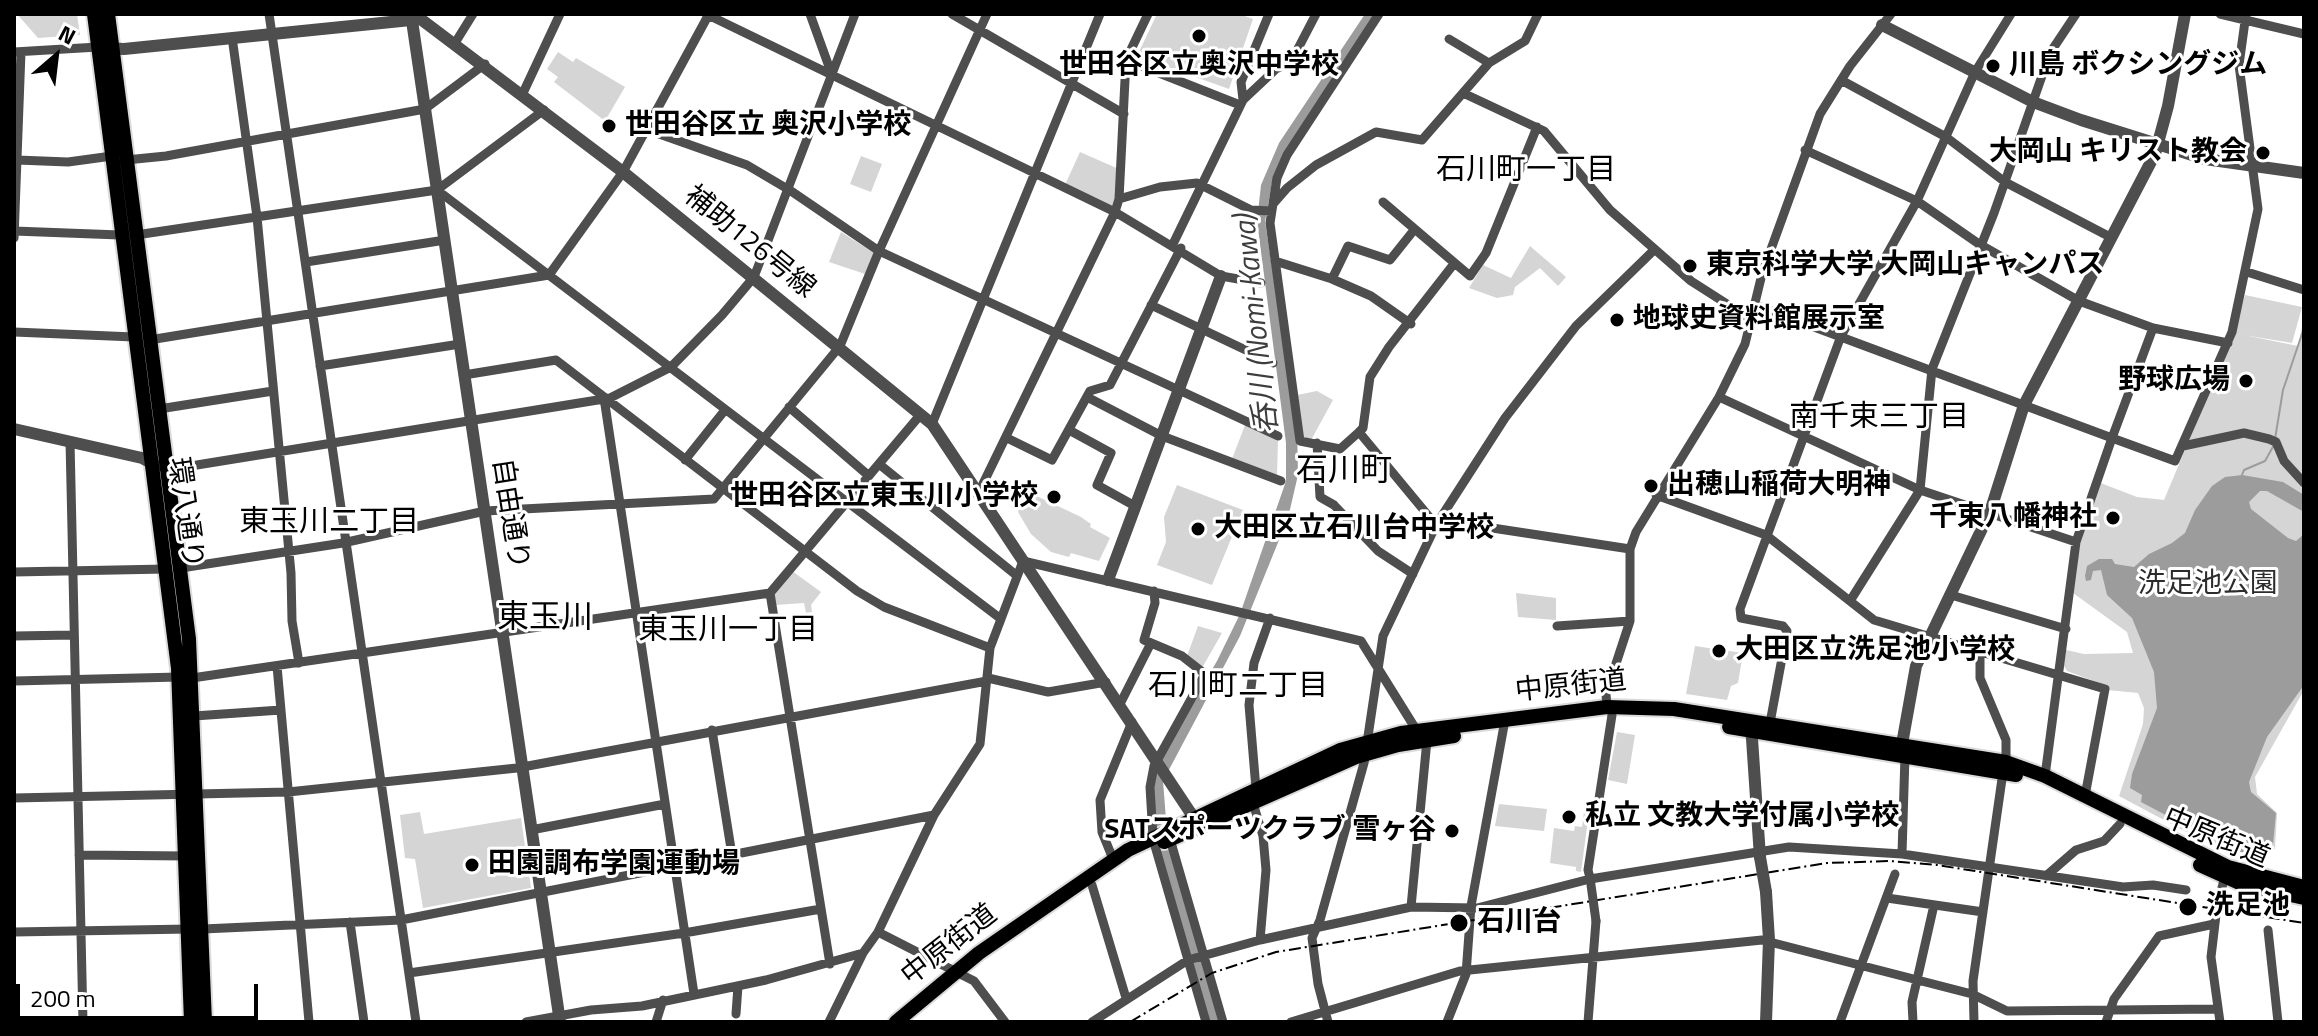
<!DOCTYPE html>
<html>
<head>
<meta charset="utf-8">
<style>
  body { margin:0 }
  #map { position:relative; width:2318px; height:1036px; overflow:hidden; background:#fff; font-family:"Titillium Web",sans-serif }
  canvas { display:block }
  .frame { position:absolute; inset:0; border:16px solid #000; pointer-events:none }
  .north { position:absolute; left:16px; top:16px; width:80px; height:80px; -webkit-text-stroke:6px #fff; paint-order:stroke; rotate:28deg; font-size:22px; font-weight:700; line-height:32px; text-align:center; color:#000 }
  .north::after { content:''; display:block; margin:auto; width:28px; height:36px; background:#000; clip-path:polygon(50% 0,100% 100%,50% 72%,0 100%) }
  .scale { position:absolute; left:16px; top:984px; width:242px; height:36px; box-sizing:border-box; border:4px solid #000; border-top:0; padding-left:10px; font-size:24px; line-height:28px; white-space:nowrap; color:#000; -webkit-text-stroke:6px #fff; paint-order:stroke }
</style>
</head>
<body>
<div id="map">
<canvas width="2318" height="1036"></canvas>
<div class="frame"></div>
<div class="north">N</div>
<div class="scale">200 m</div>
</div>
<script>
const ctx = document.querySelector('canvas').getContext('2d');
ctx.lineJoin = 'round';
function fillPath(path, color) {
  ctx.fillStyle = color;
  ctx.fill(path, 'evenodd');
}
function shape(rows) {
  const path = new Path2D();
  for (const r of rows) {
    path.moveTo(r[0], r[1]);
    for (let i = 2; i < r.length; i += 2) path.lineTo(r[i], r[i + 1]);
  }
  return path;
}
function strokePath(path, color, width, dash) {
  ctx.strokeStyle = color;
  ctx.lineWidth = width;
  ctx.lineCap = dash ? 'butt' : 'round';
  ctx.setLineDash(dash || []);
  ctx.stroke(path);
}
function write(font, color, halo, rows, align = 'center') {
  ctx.font = font + ' "Titillium Web","Noto Sans JP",sans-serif';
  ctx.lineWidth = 6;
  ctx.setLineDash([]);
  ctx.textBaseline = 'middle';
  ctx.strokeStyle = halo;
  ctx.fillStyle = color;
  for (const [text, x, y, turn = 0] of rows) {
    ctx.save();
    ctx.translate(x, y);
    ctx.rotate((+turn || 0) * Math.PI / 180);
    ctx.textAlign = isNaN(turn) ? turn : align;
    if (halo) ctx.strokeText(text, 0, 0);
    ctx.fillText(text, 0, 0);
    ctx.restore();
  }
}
fillPath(shape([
  [17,14,77,14,80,35,38,38],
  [1157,14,1239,14,1253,19,1229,89,1137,56],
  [558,52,573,62,576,58,625,87,605,121,554,82,558,77,547,69],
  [1080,152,1121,170,1113,207,1064,187],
  [861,156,882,164,871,192,850,184],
  [841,232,874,253,865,274,829,262],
  [1530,246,1566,277,1558,286,1540,268,1515,287,1513,295,1497,298,1469,288,1483,265,1511,278],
  [2245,295,2302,307,2292,343,2244,335,2298,346,2304,318,2304,690,2255,777,2257,794,2277,813,2275,849,2239,848,2235,858,2119,796,2143,724,2144,708,2138,693,2108,690,2107,686,2067,671,2064,666,2066,650,2084,654,2133,653,2127,632,2073,593,2080,535,2098,482,2137,497,2164,500,2234,333],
  [1317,391,1333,400,1310,442,1300,440,1297,395],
  [1245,425,1278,440,1277,477,1232,459],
  [1177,485,1243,510,1212,585,1157,565,1166,542,1164,517],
  [1024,490,1081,517,1091,524,1090,527,1110,538,1099,561,1071,553,1069,557,1051,552,1031,534,1018,512],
  [792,571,821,592,811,605,812,612,806,613,804,603,775,605,774,593],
  [1516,593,1556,598,1556,620,1518,617],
  [1198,626,1222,633,1202,668,1187,656],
  [1695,646,1743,653,1738,683,1731,686,1727,700,1686,694],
  [1617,732,1635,735,1627,784,1608,780],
  [1499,804,1547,809,1544,831,1495,826],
  [420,812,424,834,521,818,531,888,423,908,415,859,405,858,400,815],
  [1584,812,1589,812,1581,872,1576,871,1576,867,1550,863,1554,828,1574,831,1575,826,1582,827]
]), '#d5d5d5');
fillPath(shape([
  [1365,14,1377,14,1272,183,1265,222,1297,425,1298,475,1288,518,1240,636,1163,781,1168,845,1219,1022,1209,1022,1161,857,1154,822,1153,784,1162,754,1217,661,1240,614,1286,481,1286,443,1257,221,1261,185,1279,143],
  [2242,475,2283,482,2304,495,2304,512,2267,491,2260,491,2249,502,2251,509,2288,538,2296,541,2304,534,2304,685,2267,737,2249,782,2251,792,2276,813,2273,845,2256,853,2238,852,2223,845,2227,834,2199,819,2192,829,2141,802,2142,795,2130,788,2132,774,2157,708,2154,672,2132,618,2107,595,2101,570,2093,571,2091,580,2086,581,2085,576,2087,566,2099,559,2112,559,2115,564,2134,567,2149,554,2172,543,2185,533,2195,510,2212,486,2225,477]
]), '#9c9c9c');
strokePath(shape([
  [2275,439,2283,390,2304,328],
  [2242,475,2244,470,2265,461,2274,445]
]), '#9c9c9c', 2);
const primary = shape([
  [94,14,178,668,191,1022],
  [108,14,189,639,205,1022],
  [1729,727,2016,775],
  [1164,842,1356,757,1398,745,1454,736],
  [2200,865,2242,884,2304,898],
  [896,1022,979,953,1128,850,1340,750,1401,733,1607,707,1674,709,2006,762,2045,776,2228,867,2304,887]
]);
strokePath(primary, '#dbdbdb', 18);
strokePath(shape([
  [269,14,416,1022],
  [706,14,1115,212,1221,276,1261,283],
  [810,14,832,75],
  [952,14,1124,114],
  [2220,14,2304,34],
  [232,37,257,217,291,573,292,621,299,663],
  [1449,39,1489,63],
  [455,43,473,14],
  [14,52,98,47],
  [1126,60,1240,105],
  [1841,80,1946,137,2005,182,2112,238],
  [523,93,560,14],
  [1463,93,1544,131,1610,210,1691,281,1752,320],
  [1243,100,1241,82,1269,14],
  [645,129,747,165,791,191,879,251,1278,436],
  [1805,150,1917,201,1979,244,2079,301,2153,328,2228,343],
  [17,160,68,162,112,156],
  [126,160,166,156,425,109,485,64],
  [437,190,1001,619],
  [1119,199,1160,187,1197,183,1251,210,1271,211],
  [1383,202,1470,276,1486,253,1537,127],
  [1273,204,1287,188,1316,165,1376,132,1422,140,1489,63,1525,41,1538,14],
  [14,231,120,235],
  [136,235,437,190,544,110],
  [14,238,21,52],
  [1173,244,1243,100,1276,69,1291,62,1316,14],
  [1275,261,1332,279,1371,296,1411,324],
  [306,262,445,240],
  [2247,272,2304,290],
  [1332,279,1348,246,1390,260,1414,230],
  [1151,305,1273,363],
  [1755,305,2112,438,2153,328],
  [14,332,134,337],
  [149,340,549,275,623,172,709,14],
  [320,366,460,344],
  [464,375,556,360,857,591,884,607,990,648],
  [1087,397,1162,436,1281,481],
  [1719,397,1920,490,2076,542],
  [604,398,694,994],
  [789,407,869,476],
  [159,409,273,391],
  [932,424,1100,14],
  [1069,430,1111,453,1097,485,1135,506],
  [1359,432,1340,449,1300,441,1270,223,1277,178,1287,155,1379,14],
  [1007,438,1052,460,1090,391,1110,385,1181,248],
  [70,441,83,1022],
  [1317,443,1320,497,1334,505,1378,551,1413,574],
  [2183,446,2244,433,2269,439,2276,442,2284,461,2304,483],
  [685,460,725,410],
  [879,464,1016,575],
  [166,470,610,398,671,367,722,315,754,277,855,14],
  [979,492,1115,212,1119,199,1126,60,1148,14],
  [1656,495,1766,535,1874,620,2105,689,2085,796],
  [1440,520,1630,549],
  [1436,525,1359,432,1363,428,1370,377,1389,347,1453,265],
  [181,568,343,543,485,511,714,499,840,346,879,251,987,14],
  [14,572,166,569],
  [770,593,830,964],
  [1951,595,2066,629],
  [1850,601,1920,490,1932,369,1994,213,2050,53,2076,14],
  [1557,626,1630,621],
  [14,636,74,635],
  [1980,650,1980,678,2006,740,2006,762],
  [277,666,309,1022],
  [192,678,770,593,921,414],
  [988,678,1048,692,1106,682],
  [14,681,179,677],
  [1120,704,1151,643],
  [1607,707,1606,694,1630,621,1630,549,1636,532,1719,397,1745,344,1762,274,1820,114,1850,66,1891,14],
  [194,716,281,710],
  [1770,723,1787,631,1783,626,1741,618,1740,609,1841,336,1917,201,1975,72,2011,14],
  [712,730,732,855],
  [2045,776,2076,542,2112,438,2175,461,2232,332,2258,209,2239,65,2246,14],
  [1256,789,1249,705,1254,663,1270,618],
  [14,798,288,792,517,768,987,681],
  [1253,803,1263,836,1266,870,1260,940],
  [531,830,665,804],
  [1153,837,1150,787,1154,766,1205,674,1182,656,1144,640,1155,603,1154,591],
  [1170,839,1223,1022],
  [1155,846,1206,1022],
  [1902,854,1905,755],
  [79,855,187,856],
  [1113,859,1102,832,1100,800,1132,722],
  [2046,876,2076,850,2104,841,2120,824],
  [1591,882,1588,870,1612,715],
  [1092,885,1126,998],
  [1887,898,1983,912],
  [1411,907,1427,740],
  [2217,907,2226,872],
  [2216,915,2211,957,2220,1022],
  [350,922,364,1022],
  [203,929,401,920,934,815],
  [2268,930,2278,1022],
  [14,932,189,929],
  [878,932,974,981,1005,1022],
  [409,973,684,933,821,909],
  [736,1014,738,986],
  [526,1022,591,1010,642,1006,766,980,863,953,878,932,934,815,980,744,990,648,1023,561,1361,641,1417,731],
  [656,1022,663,1000],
  [829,1022,863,953],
  [1092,1022,1188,960,1260,940,1411,907,1477,908,1590,879,1789,847,1902,854,2123,887,2153,885,2186,890],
  [1291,1022,1460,971,1762,940,1972,994,2007,1011,2218,1009],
  [1328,1022,1318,984,1312,938,1320,920,1364,763,1383,636,1436,525,1505,418,1576,326,1654,250],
  [1447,1022,1466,974,1471,906,1505,720],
  [1588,1022,1596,921],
  [1840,1022,1895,874],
  [1913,1022,1912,1002,1934,905],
  [1974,1022,1973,981,2003,772],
  [2106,1022,2114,999,2159,936,2214,924]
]), '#4e4e4e', 9);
strokePath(shape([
  [411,14,560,1022],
  [414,14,623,172,932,424,1198,824],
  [1882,25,2033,102,2081,120,2205,159,2304,173],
  [104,48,124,49,411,20],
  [14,429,142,458,157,466],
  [1108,580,1221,276],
  [1751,724,1760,857],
  [1902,744,1916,666,1990,512,2024,405,2155,154,2168,106,2185,14],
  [1766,892,1769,940,1766,1022]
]), '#4e4e4e', 12);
strokePath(primary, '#000', 14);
strokePath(shape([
  [1130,1022,1212,973,1276,952,1827,863,1890,861,1937,865,2304,923]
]), '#000', 2, [12, 4, 2, 4]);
strokePath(shape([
  [1591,885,1596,921]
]), '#4e4e4e', 9);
strokePath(shape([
  [1760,857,1766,892]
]), '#4e4e4e', 12);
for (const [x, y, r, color] of [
  [1199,36,8,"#000"],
  [1993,66,8,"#000"],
  [609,126,8,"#000"],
  [2263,153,8,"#000"],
  [1690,266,8,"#000"],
  [1617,320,8,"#000"],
  [2246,381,8,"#000"],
  [1651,486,8,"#000"],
  [1054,497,8,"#000"],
  [2113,518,8,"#000"],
  [1198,529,8,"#000"],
  [1719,651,8,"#000"],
  [1569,817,8,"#000"],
  [1452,831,8,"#000"],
  [472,865,8,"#000"],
  [2188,907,10,"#000"],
  [1459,923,10,"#000"]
]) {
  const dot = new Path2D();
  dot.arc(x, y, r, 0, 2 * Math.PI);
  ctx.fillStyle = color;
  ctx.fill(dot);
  strokePath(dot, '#fff', 3);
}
write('bold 28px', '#000', '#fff', [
  ["世田谷区立奥沢中学校",1199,66,"center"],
  ["川島 ボクシングジム",2009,66],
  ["世田谷区立 奥沢小学校",625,126],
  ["大岡山 キリスト教会",2247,153,"right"],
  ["東京科学大学 大岡山キャンパス",1706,266],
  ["地球史資料館展示室",1633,320],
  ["野球広場",2230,381,"right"],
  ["出穂山稲荷大明神",1667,486],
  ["世田谷区立東玉川小学校",1038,497,"right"],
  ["千束八幡神社",2097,518,"right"],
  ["大田区立石川台中学校",1214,529],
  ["大田区立洗足池小学校",1735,651],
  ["私立 文教大学付属小学校",1585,817],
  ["SATスポーツクラブ 雪ヶ谷",1436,831,"right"],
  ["田園調布学園運動場",488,865],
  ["洗足池",2206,907],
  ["石川台",1477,923]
], 'left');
write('28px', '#000', '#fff', [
  ["補助126号線",749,243,39],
  ["環八通り",184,513,82],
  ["自由通り",509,514,81],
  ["中原街道",1571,687,-6],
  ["中原街道",2216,839,23],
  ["中原街道",950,946,-38]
]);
write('28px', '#2c2c2c', '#fff', [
  ["洗足池公園",2208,585]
]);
write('30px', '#000', '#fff', [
  ["石川町一丁目",1526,172],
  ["南千束三丁目",1879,419],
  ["東玉川二丁目",329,524],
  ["東玉川一丁目",728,632],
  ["石川町二丁目",1238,688]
]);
write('italic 30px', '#3d3d3d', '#fff', [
  ["呑川 (Nomi-Kawa)",1258,324,-96]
]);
write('32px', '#000', '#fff', [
  ["石川町",1344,472],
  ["東玉川",545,619]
]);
</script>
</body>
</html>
